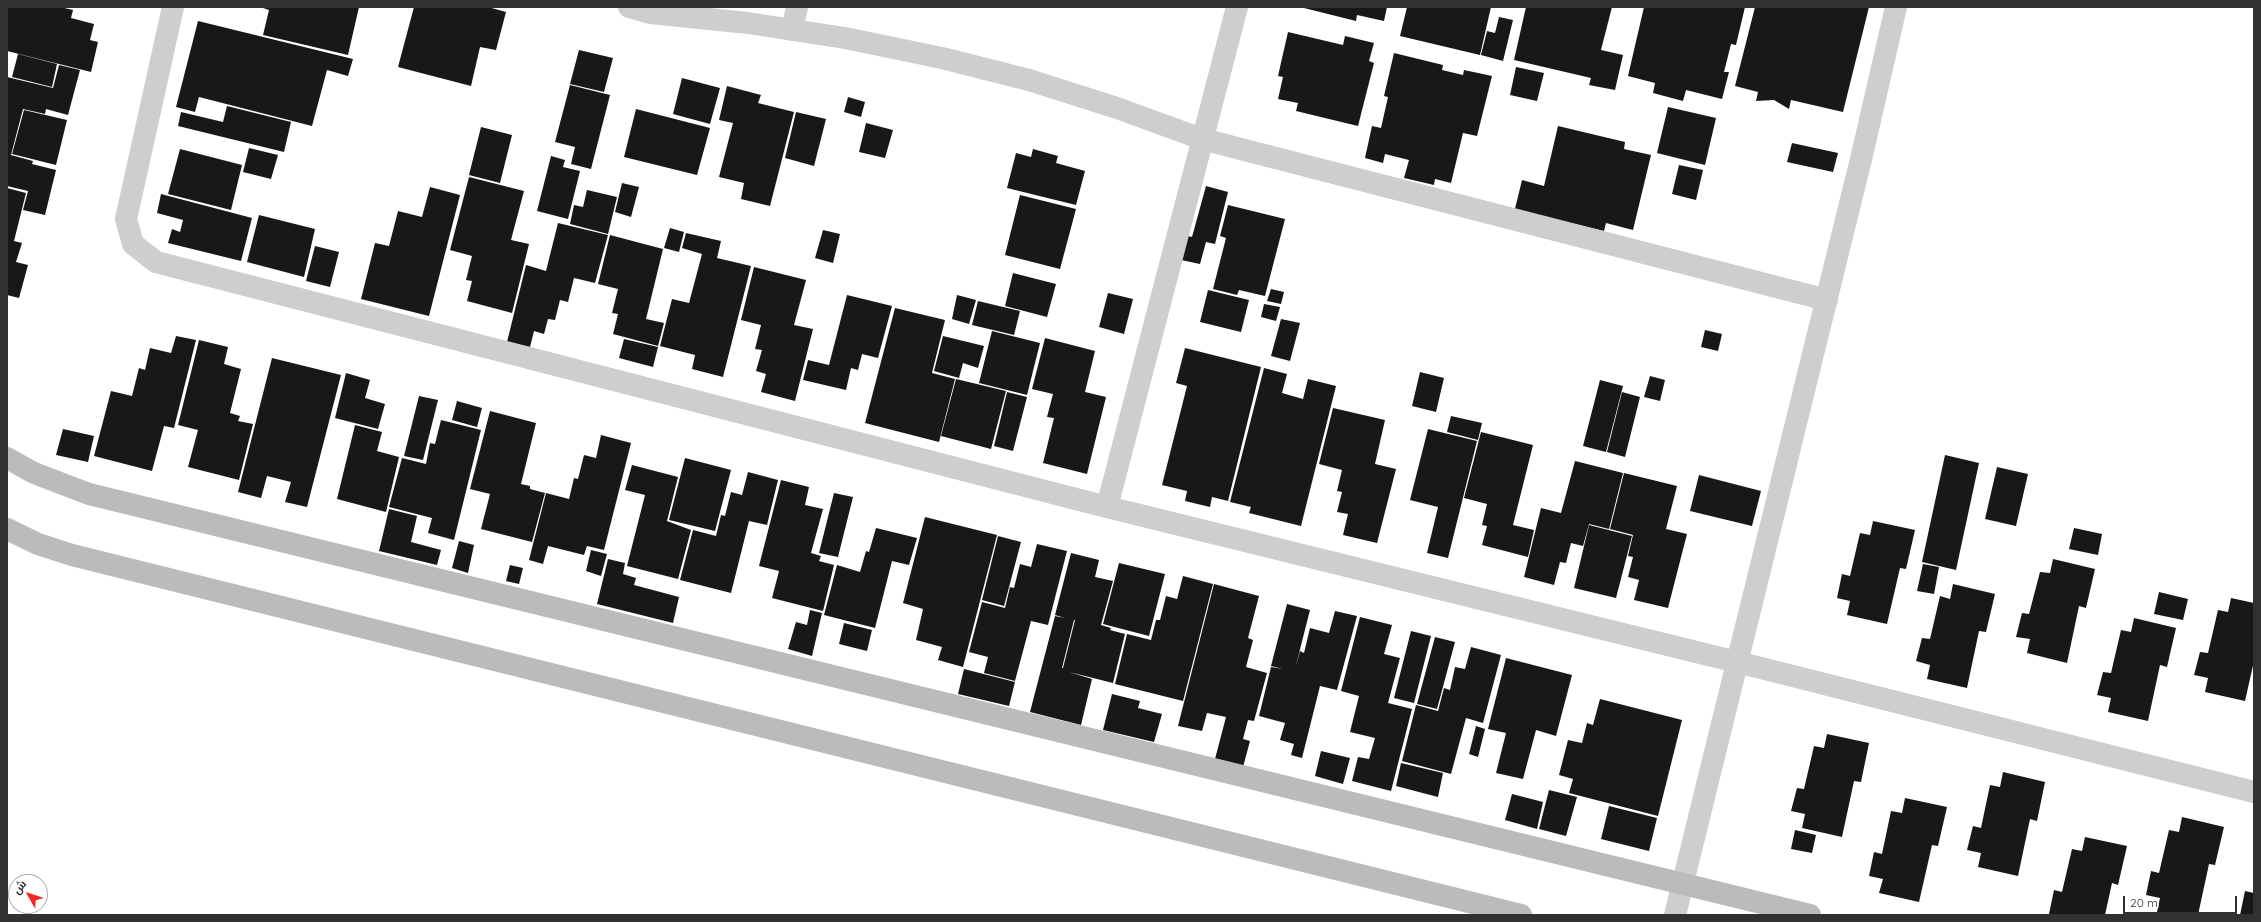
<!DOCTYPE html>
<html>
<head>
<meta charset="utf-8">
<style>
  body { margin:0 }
  #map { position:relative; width:2261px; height:922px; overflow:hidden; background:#fff; font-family:Quicksand,Cairo,sans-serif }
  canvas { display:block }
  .frame { position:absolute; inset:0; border:8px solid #313131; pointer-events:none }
  .north { position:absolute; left:8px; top:874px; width:40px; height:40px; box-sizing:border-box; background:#fff; border:1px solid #adadad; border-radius:50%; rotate:309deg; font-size:11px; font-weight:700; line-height:16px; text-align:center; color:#313131 }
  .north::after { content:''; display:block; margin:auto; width:14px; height:18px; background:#f52726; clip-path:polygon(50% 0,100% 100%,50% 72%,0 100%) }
  .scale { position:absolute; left:2123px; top:896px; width:114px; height:18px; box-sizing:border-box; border:2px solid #313131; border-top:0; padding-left:5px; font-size:12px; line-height:14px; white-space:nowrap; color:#313131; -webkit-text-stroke:3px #fff; paint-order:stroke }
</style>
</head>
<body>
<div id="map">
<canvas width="2261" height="922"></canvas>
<div class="frame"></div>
<div class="north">ش</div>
<div class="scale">20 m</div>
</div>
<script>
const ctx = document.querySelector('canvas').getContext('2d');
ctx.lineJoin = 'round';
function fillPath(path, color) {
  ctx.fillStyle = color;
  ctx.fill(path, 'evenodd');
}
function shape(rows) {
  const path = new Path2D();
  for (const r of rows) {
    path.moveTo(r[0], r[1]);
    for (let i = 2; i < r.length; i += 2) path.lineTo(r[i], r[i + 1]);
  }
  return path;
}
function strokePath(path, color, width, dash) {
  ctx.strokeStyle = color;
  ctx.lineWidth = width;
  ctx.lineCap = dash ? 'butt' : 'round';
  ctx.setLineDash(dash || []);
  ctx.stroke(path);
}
fillPath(shape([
  [7,7,60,7,73,10,71,18,94,24,90,40,98,42,91,72,7,51],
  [260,7,359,7,348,55,263,35,269,10],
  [414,7,488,7,506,12,496,50,480,47,471,86,398,67],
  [1300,7,1387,7,1384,21,1357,15,1356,21],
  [1407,7,1491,7,1480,55,1400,36],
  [1526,7,1612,7,1601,50,1623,55,1615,90,1589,85,1591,78,1514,60],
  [1644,7,1745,7,1736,45,1731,44,1724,72,1729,72,1722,99,1686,90,1683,101,1653,93,1655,83,1628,76],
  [1755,7,1869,7,1843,112,1791,100,1789,109,1774,100,1756,101,1758,92,1735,86],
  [1499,17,1513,20,1503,61,1481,55,1487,31,1495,33],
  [198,21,353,59,348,76,327,70,312,126,199,97,195,112,176,107],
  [1288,32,1343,45,1345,36,1374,43,1369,61,1374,63,1358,126,1296,111,1298,103,1278,99,1283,77,1278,76],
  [579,50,613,58,604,92,570,84],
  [1394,53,1443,65,1442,70,1463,75,1464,70,1492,76,1477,136,1463,133,1451,183,1435,179,1434,185,1404,178,1409,160,1385,154,1383,163,1365,158,1372,126,1381,128,1388,97,1384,96],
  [18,54,57,64,52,87,12,77],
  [59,65,80,70,68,115,46,109,45,114,23,109,11,155,33,161,32,164,56,170,45,215,23,210,28,191,7,186,7,77,53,88],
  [1516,67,1544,73,1537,101,1510,95],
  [682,78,720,88,710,124,673,114],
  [570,85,610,95,591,169,571,164,575,147,555,142],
  [727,86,761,95,758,103,794,112,770,206,741,199,744,183,719,177,733,123,719,120],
  [848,97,865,102,861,117,844,112],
  [227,106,291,122,284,152,178,126,181,112,223,122],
  [1668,107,1716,118,1705,165,1657,153],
  [636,109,710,128,697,175,624,157],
  [24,110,67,120,56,165,12,154],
  [796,112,826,119,814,166,785,158],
  [866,123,893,130,885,158,859,152],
  [1558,126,1625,142,1624,149,1651,155,1633,230,1606,223,1604,231,1537,215,1513,217,1522,180,1544,186],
  [481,127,512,135,500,183,469,175],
  [1792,143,1838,153,1833,172,1787,162],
  [249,148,278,155,271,179,243,172],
  [180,149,242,165,231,210,168,194],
  [1033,149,1058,156,1056,163,1085,171,1076,205,1007,188,1016,153,1031,157],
  [551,156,565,160,563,167,580,171,568,219,537,211],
  [1679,165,1703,170,1696,200,1672,194],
  [469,177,524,191,511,240,529,244,512,313,467,301,472,281,466,280,472,256,450,250],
  [622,183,639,187,631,217,615,212],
  [1206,186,1228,192,1215,244,1206,242,1200,264,1181,260,1188,236,1192,237],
  [430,187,460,195,429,316,361,299,375,243,389,246,398,211,422,217],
  [7,188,26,193,14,241,22,243,16,262,28,265,19,298,7,295],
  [587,190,617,197,608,234,570,224,574,205,583,207],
  [161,194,252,218,241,261,168,243,172,229,180,232,183,220,157,213],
  [1020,195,1076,209,1060,269,1005,255],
  [1228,205,1285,219,1265,296,1239,290,1237,295,1213,289,1226,238,1220,236],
  [259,215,315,229,304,277,247,262],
  [558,223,608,235,595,283,574,278,568,302,560,300,555,320,548,319,544,334,534,331,530,347,507,342,526,265,546,271],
  [670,228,684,232,679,252,664,248],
  [823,230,840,234,833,263,815,258],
  [686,233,721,241,717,258,751,266,723,377,692,369,695,355,660,346,672,299,689,303,702,254,682,248],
  [610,235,663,249,646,319,664,323,658,346,613,334,618,314,612,313,618,289,598,284],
  [315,246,339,252,330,287,306,281],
  [754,267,806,280,794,325,813,329,795,401,761,392,766,374,756,371,762,350,755,349,761,325,741,320],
  [1013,273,1056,284,1047,317,1005,306],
  [1271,289,1284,292,1281,304,1267,301],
  [1208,290,1249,300,1241,332,1200,322],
  [1108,293,1133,299,1124,334,1099,327],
  [847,295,892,306,878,358,862,354,858,370,851,368,846,390,803,380,808,360,829,365],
  [957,295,976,300,969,324,952,319],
  [978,301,1020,311,1014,335,972,325],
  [1264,304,1280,307,1276,321,1261,317],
  [895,308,945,320,932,373,955,379,939,442,865,423],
  [1281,319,1300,323,1290,361,1271,356],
  [1705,330,1722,334,1718,351,1701,347],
  [992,331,1040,343,1027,395,979,383],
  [176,336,196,340,174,428,164,426,152,471,94,456,111,391,132,396,139,368,145,370,150,348,171,353],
  [943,336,984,346,978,368,963,363,959,378,934,371],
  [1045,338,1095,351,1085,392,1106,397,1087,474,1043,463,1054,418,1047,417,1053,394,1032,389],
  [624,339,658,347,653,367,619,358],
  [199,340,228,347,224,364,241,369,230,413,240,416,238,421,253,424,239,480,188,467,198,430,178,425],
  [1185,348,1261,367,1228,501,1212,497,1210,507,1185,501,1187,491,1162,485,1187,386,1176,383],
  [272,358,341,375,307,507,285,502,291,482,267,476,261,498,238,492],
  [1264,368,1287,374,1282,393,1303,399,1308,379,1336,386,1301,526,1249,513,1251,507,1230,502],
  [1420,372,1444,378,1436,412,1412,406],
  [346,373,370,380,365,398,385,404,378,429,335,418],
  [1650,376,1665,380,1660,401,1644,397],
  [956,379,1006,391,991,449,941,436],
  [1600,380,1623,386,1606,452,1583,446],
  [1007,392,1027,397,1013,451,994,446],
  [1622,392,1640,397,1625,457,1607,452],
  [419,396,438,400,423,460,404,456],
  [457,401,482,408,477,427,452,420],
  [1333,408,1385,420,1375,464,1396,469,1377,543,1343,535,1348,514,1337,512,1342,492,1337,491,1342,470,1319,464],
  [490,411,536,423,521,484,530,486,530,489,545,493,532,542,481,529,490,494,470,489],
  [1451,416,1482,423,1478,440,1447,432],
  [441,420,481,430,454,540,428,533,432,518,389,507,402,458,426,464,430,443,435,444],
  [355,425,382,432,377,451,399,457,386,512,337,499],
  [63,429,94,436,88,462,56,455],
  [1428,429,1477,441,1448,558,1427,553,1438,507,1410,500],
  [1481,432,1533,445,1513,525,1534,530,1528,557,1482,545,1487,526,1482,525,1487,504,1464,498],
  [601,435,631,443,604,550,587,546,584,555,548,546,543,564,529,560,546,493,569,499,574,478,578,479,584,455,596,458],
  [1945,455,1979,463,1956,570,1922,562],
  [685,458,731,470,715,531,669,520],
  [1575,461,1623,473,1609,529,1589,524,1583,546,1571,543,1566,563,1560,562,1554,585,1524,577,1541,508,1561,513],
  [632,465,678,477,667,521,691,530,678,579,627,566,645,495,625,490],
  [1997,467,2028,474,2016,526,1985,519],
  [748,472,778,480,767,525,749,521,731,593,680,580,693,530,716,536,721,515,725,516,731,492,742,495],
  [1624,473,1677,486,1666,529,1687,534,1668,608,1634,600,1639,580,1628,577,1633,557,1628,556,1633,535,1610,529],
  [1699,475,1761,491,1752,526,1690,511],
  [781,480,809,487,805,505,823,509,811,553,821,556,819,561,834,565,823,611,772,598,779,571,759,566],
  [834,493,853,497,838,557,819,553],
  [389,509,417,516,411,542,441,550,437,565,379,551],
  [925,517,997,535,963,667,938,660,942,647,916,640,923,609,903,603],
  [1873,521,1915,530,1906,569,1900,568,1887,624,1847,615,1850,601,1837,598,1842,574,1850,576,1860,533,1870,535],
  [1589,525,1632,536,1616,598,1574,588],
  [876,528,917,538,909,565,892,561,875,628,824,615,837,565,860,572,866,551,869,552],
  [2074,528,2102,534,2098,555,2069,549],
  [998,536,1021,542,1004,606,982,600],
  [459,541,474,545,468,573,452,568],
  [1037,544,1067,551,1048,625,1031,621,1015,681,984,673,988,657,969,652,982,602,1005,608,1010,587,1014,588,1020,564,1031,567],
  [591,550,607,554,601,576,586,571],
  [1071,553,1099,560,1095,577,1113,581,1101,625,1111,628,1110,630,1125,634,1113,683,1069,672,1092,679,1081,725,1030,712,1055,616,1065,618,1055,615],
  [1074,620,1075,620,1063,668,1062,668],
  [608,559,625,563,623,574,636,578,634,585,679,597,673,623,597,604],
  [2053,559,2095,569,2086,608,2079,606,2067,663,2027,653,2030,639,2016,637,2022,613,2029,614,2040,572,2050,573],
  [1119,563,1165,574,1149,636,1103,624],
  [1923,564,1939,567,1934,594,1917,591],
  [510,565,523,568,519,584,506,581],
  [1183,576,1213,584,1183,701,1115,684,1127,634,1151,640,1156,620,1160,620,1166,596,1177,599],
  [1214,584,1259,596,1248,638,1253,640,1246,667,1267,673,1254,721,1248,720,1243,739,1250,741,1243,767,1215,759,1226,717,1207,713,1202,731,1178,726],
  [1953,584,1995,594,1986,632,1979,631,1967,688,1927,679,1930,665,1916,661,1922,638,1930,639,1940,596,1950,599],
  [2159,592,2188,599,2183,620,2154,614],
  [2231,598,2254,603,2254,661,2245,701,2205,692,2208,678,2194,675,2200,652,2208,653,2218,610,2228,612],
  [1287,604,1310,610,1295,669,1300,651,1304,653,1310,628,1329,633,1335,611,1357,616,1337,690,1320,686,1302,758,1291,755,1294,744,1280,740,1285,723,1259,716,1271,667,1283,669,1271,666],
  [810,610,822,613,812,656,788,649,796,622,807,625],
  [1360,617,1392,625,1384,654,1400,658,1388,703,1412,709,1391,791,1352,781,1358,757,1369,759,1375,738,1350,732,1359,696,1341,691],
  [2134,618,2176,628,2167,667,2160,665,2148,721,2108,712,2111,698,2097,695,2103,672,2111,673,2121,630,2131,632],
  [844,623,872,630,867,651,839,644],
  [1411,631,1431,636,1414,703,1394,698],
  [1435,637,1455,642,1437,709,1417,704],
  [1471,647,1501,655,1483,723,1466,718,1451,774,1402,761,1416,705,1438,711,1444,688,1450,690,1455,667,1465,669],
  [1506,658,1572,675,1556,736,1536,730,1523,779,1496,773,1506,733,1488,729],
  [964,669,1015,682,1009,706,958,694],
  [1112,694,1140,701,1138,708,1162,714,1154,742,1103,730],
  [1600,699,1682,720,1658,816,1569,793,1573,779,1559,775,1568,740,1582,743,1587,723,1593,725],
  [1476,726,1485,729,1478,757,1469,754],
  [1827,734,1869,743,1861,782,1854,781,1842,837,1802,828,1805,814,1791,811,1797,788,1804,789,1814,746,1824,748],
  [1321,751,1350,758,1343,784,1315,776],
  [1401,763,1443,773,1438,797,1396,786],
  [2003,772,2045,782,2037,821,2030,819,2018,876,1978,867,1981,853,1967,850,1973,826,1981,828,1990,785,2000,787],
  [1549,790,1577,797,1566,836,1539,829],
  [1512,794,1543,802,1537,829,1505,820],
  [1905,798,1947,807,1938,846,1932,845,1919,902,1879,893,1883,879,1869,876,1874,852,1882,854,1891,811,1902,813],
  [1609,806,1657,818,1649,851,1601,839],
  [2182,817,2224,827,2215,865,2209,864,2198,915,2171,915,2157,912,2160,898,2146,895,2151,871,2159,873,2169,830,2179,832],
  [1795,830,1816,835,1812,853,1791,849],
  [2085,837,2127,846,2118,885,2112,883,2105,915,2049,914,2054,890,2062,892,2072,849,2082,851],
  [2245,891,2254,893,2254,915,2240,915]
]), '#181818');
strokePath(shape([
  [173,7,126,219,133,244,156,262,1107,507,1737,662,2254,792],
  [629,7,650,13,748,23,845,38,942,58,1029,80,1117,108,1202,139,1827,300],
  [792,30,797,7],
  [1107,507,1237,7],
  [1675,915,1862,155,1896,7]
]), '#cecece', 22);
strokePath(shape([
  [7,458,34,473,89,494,1810,915],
  [7,529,38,544,72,555,1521,915]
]), '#bbb', 22);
</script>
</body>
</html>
